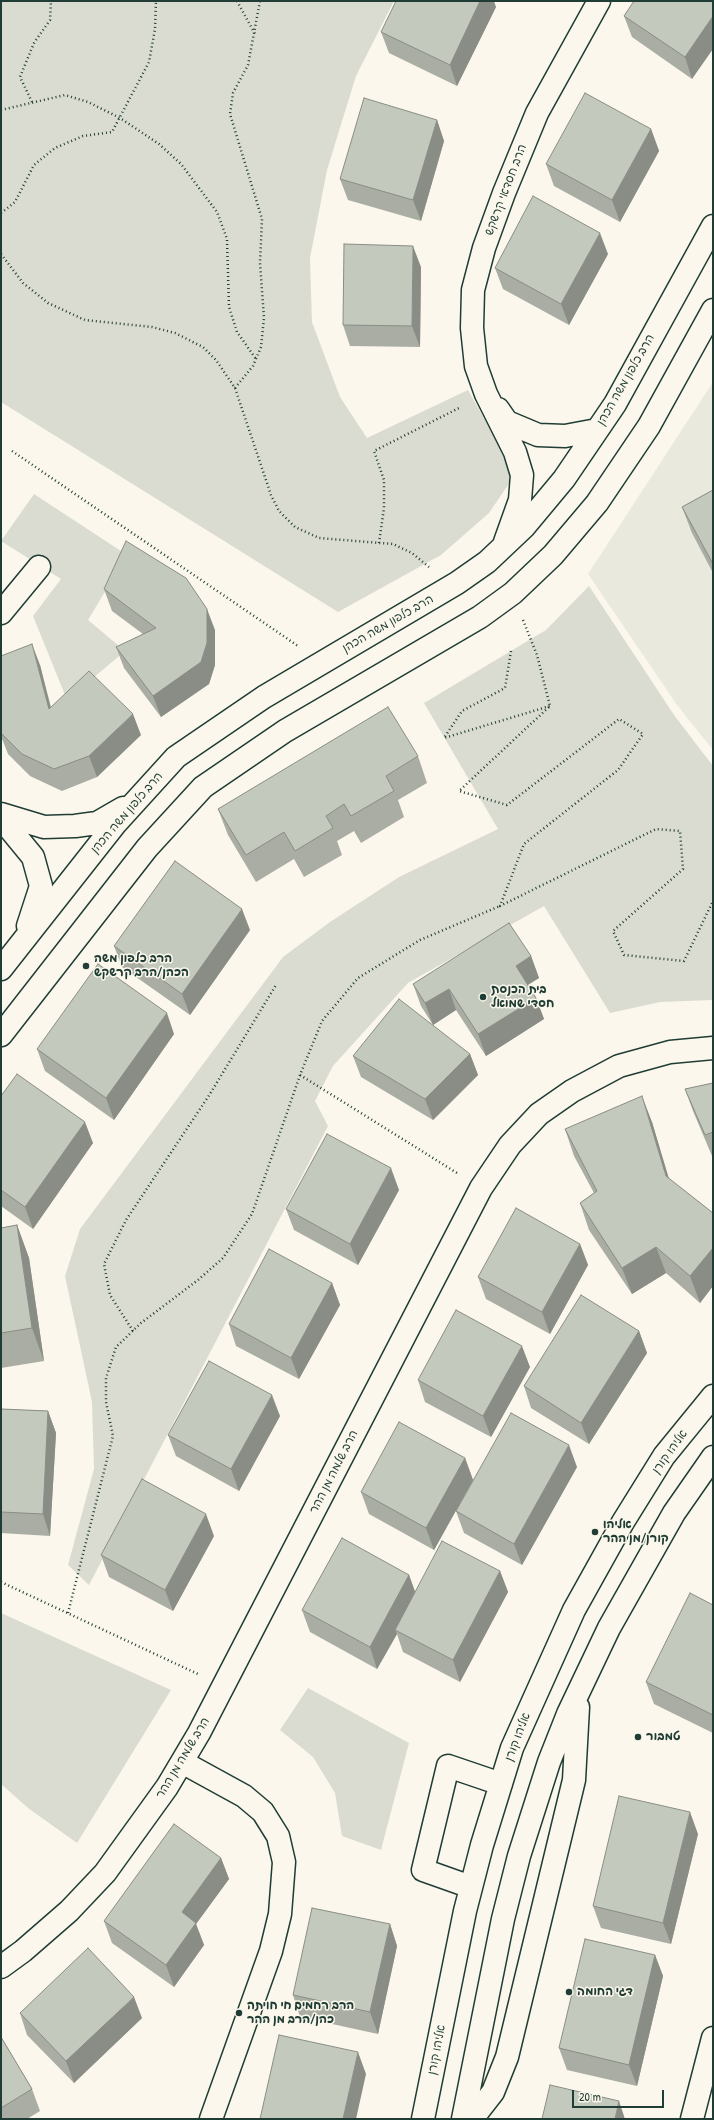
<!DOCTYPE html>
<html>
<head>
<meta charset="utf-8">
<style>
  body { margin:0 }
  #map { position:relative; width:714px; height:2120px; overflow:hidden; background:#fbf7ec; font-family:"Patrick Hand",sans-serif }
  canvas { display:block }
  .frame { position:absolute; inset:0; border:2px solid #1f3d34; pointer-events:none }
  .scale { position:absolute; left:572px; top:2090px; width:92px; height:18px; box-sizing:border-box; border:2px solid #1f3d34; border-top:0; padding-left:5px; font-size:12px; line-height:14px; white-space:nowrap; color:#1f3d34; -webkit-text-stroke:3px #fbf7ec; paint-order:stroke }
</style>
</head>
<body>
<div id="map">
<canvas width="714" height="2120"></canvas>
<div class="frame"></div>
<div class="scale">20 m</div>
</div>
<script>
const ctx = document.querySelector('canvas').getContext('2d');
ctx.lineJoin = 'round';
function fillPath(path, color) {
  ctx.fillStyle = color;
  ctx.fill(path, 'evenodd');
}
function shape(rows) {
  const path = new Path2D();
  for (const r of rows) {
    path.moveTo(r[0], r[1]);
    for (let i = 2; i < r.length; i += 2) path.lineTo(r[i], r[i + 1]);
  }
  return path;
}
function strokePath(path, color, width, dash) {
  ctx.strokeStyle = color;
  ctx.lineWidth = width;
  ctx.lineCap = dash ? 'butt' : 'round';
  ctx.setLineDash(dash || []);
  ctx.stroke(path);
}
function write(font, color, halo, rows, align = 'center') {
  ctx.font = font + ' "Patrick Hand","Playpen Sans Hebrew",sans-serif';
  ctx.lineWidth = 3;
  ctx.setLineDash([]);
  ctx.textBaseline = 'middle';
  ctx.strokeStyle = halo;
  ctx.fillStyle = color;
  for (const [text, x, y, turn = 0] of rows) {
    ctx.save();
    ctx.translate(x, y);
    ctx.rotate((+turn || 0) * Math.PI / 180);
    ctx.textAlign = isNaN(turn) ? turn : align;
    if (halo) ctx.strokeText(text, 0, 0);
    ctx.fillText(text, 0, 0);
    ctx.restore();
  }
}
fillPath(shape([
  [713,382,713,750,677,705,588,574]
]), '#eae9de');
fillPath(shape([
  [1,1,394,1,356,76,327,170,310,258,312,322,340,397,367,438,468,390,511,466,510,482,489,513,441,555,338,612,1,402],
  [34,494,127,555,88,620,125,651,67,700,33,616,61,579,1,541],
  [589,586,674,715,713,766,713,1000,660,1002,610,1013,544,906,408,983,333,1066,315,1101,328,1126,89,1585,68,1565,94,1469,92,1402,65,1276,80,1229,283,957,330,922,399,877,498,829,424,703,546,630],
  [1,1613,171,1690,77,1843,28,1808,1,1784],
  [308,1688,409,1743,381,1850,342,1836,335,1793,313,1757,280,1730]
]), '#dbdcd1');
const minor = shape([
  [498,409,507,422,538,435,565,436,597,430],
  [505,542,520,500,522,475,515,452,486,394,476,366,472,328,473,290,484,248,504,193,537,113,599,1],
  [1,613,39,567],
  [1,814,44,827,75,826,97,823,123,808],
  [1,821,10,829,33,857,41,886,28,926],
  [1,969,116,823,176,757,264,697,457,583,487,562,524,527,564,479,615,404,713,226],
  [1,1035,147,848,203,787,285,731,480,617,513,593,553,555,597,503,649,426,713,310],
  [182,1762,244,1796,263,1812,278,1836,284,1862,280,1914,271,1951,211,2119],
  [471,1887,423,1870,448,1766,501,1784],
  [1,1967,23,1951,69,1911,105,1873,167,1787,199,1733,481,1188,510,1145,539,1114,572,1091,619,1066,670,1052,713,1048],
  [423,2119,465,1911,482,1845,512,1748,574,1610,623,1522,664,1456,713,1396],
  [463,2119,503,1919,519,1856,549,1762,568,1714,609,1628,674,1513,713,1457],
  [472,2119,493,2092,507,2057,574,1780,578,1707],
  [692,2119,713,2038]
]);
strokePath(minor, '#1f3d34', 25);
strokePath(shape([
  [237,1,255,34],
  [32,102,20,77,34,43,50,20,51,1],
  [1,110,65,95,88,102,120,118,159,144,181,164,217,212,227,239,229,307,237,332,256,359],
  [1,213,15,202,34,165,55,148,83,136,112,132,149,62,155,29,156,1],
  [1,254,23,283,48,303,85,320,152,327,175,333,203,347,216,360,235,388,271,495,279,511,295,527,319,538,393,544,412,553,429,567],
  [235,388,253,366,261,347,264,318,260,263,262,219,230,114,233,93,248,65,260,1],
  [12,451,298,646],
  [379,543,384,508,384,480,374,451,461,407],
  [523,620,537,655,550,706,459,791,507,805,619,719,643,734,618,770,524,844,500,906,656,829,680,831,683,869,613,931,624,955,684,961,713,901],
  [511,651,505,688,462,711,444,738,550,706],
  [300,1075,457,1173],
  [133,1331,110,1295,104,1264,126,1220,210,1094,276,985],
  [1,1582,200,1675],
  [68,1613,113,1436,106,1402,106,1378,116,1347,141,1323,198,1280,223,1258,252,1214,300,1075,322,1021,358,978,420,940,500,906]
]), '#1f3d34', 2.5, [1, 3]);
strokePath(minor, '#fbf7ec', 22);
fillPath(shape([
  [713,1,692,79,632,37,624,16],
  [496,7,457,86,389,53,381,32],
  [437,120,444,141,421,221,348,200,340,179],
  [651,129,659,151,620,222,554,186,546,164],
  [608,254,569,325,503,289,495,268],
  [421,267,420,347,350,346,343,325],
  [713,490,713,573,692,533,682,507],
  [104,589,215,630,215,665,209,684,161,717,124,668,116,647,143,634,112,611],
  [1,656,40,665,51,707,141,735,97,777,62,791,30,776,8,754,1,736],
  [418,756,427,783,398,800,404,817,361,843,354,831,337,841,342,855,304,877,294,859,256,882,228,835,218,809],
  [250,930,190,1015,122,967,114,946],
  [531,956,539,978,528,985,536,998,544,1019,486,1056,456,1010,433,1025,421,1006,413,984],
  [174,1034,114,1120,45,1071,37,1049],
  [470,1054,478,1075,433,1120,361,1077,353,1056],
  [713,1083,713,1156,712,1156,693,1111,685,1089],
  [1,1096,93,1143,33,1229,1,1206],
  [652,1122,668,1178,713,1213,713,1286,700,1303,666,1273,632,1294,589,1230,580,1203,594,1193,574,1156,565,1129],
  [399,1190,358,1265,294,1230,286,1209],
  [17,1225,29,1258,44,1361,1,1368,1,1228],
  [580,1244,588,1265,550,1334,486,1299,478,1277],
  [332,1283,340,1305,299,1379,236,1346,229,1324],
  [639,1331,647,1353,589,1444,531,1408,524,1386],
  [530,1367,491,1437,425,1402,418,1380],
  [1,1409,48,1411,56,1433,50,1536,1,1533],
  [280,1416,239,1491,176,1456,168,1435],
  [465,1458,473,1480,434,1550,369,1514,361,1492],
  [577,1467,522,1565,464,1533,456,1511],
  [214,1536,173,1611,109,1577,101,1555],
  [500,1571,508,1592,460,1682,403,1652,397,1634,377,1669,310,1632,302,1610,409,1575,415,1592],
  [713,1605,713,1733,654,1704,646,1682],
  [698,1834,671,1944,601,1928,593,1906],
  [221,1858,229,1879,196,1924,204,1945,174,1987,112,1943,104,1921],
  [390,1924,397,1946,378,2034,300,2017,293,1995],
  [655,1955,663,1976,637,2086,567,2070,559,2048],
  [20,2013,142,2018,74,2083,27,2035],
  [1,2037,32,2089,40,2111,27,2119,1,2119]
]), '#a9ada3');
fillPath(shape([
  [480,1,494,1,496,7,457,86,450,65],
  [713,16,713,49,692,79,685,57],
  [437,120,444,141,421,221,413,200],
  [651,129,659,151,620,222,612,200],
  [600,233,608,254,569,325,561,304],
  [413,246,421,267,420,347,412,326],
  [207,609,215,630,215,665,209,684,161,717,153,696],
  [32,644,40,665,56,730,49,709],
  [133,714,141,735,97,777,89,756],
  [242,909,250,930,190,1015,182,994],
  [531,956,539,978,524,987,516,966],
  [449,989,456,1010,433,1025,425,1003],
  [536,998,544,1019,486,1056,478,1034],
  [167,1013,174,1034,114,1120,106,1098],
  [470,1054,478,1075,433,1120,425,1099],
  [642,1096,652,1122,676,1202,666,1176],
  [85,1122,93,1143,33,1229,25,1207],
  [391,1168,399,1190,358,1265,350,1244],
  [17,1225,29,1258,44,1361,32,1328],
  [580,1244,588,1265,550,1334,542,1312],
  [656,1247,666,1273,632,1294,622,1268],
  [713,1248,713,1286,700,1303,690,1276],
  [332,1283,340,1305,299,1379,291,1358],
  [639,1331,647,1353,589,1444,581,1423],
  [522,1346,530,1367,491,1437,483,1416],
  [272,1395,280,1416,239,1491,231,1469],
  [48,1411,56,1433,50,1536,43,1514],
  [569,1445,577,1467,522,1565,514,1544],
  [465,1458,473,1480,434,1550,426,1528],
  [206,1514,214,1536,173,1611,165,1590],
  [500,1571,508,1592,460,1682,453,1660],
  [409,1575,417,1597,395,1630,397,1634,377,1669,370,1647],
  [690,1812,698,1834,671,1944,663,1923],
  [221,1858,229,1879,196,1924,204,1945,174,1987,166,1965,182,1912],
  [390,1924,397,1946,378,2034,370,2012],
  [655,1955,663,1976,637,2086,629,2065],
  [134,1997,142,2018,74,2083,66,2061],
  [358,2052,366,2074,356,2119,343,2119],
  [619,2101,625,2119,615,2119]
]), '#898d85');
const building = shape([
  [396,1,480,1,450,65,381,32,396,1],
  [634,1,713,1,713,16,685,57,624,16,634,1],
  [585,93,651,129,612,200,546,164,585,93],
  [364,98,437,120,413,200,340,179,364,98],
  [533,196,600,233,561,304,495,268,533,196],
  [344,244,413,246,412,326,343,325,344,244],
  [713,490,713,564,682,507,713,490],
  [126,541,186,578,207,609,207,643,201,662,153,696,116,647,156,628,104,589,126,541],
  [32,644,49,709,89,671,133,714,89,756,54,769,22,754,1,733,1,656,32,644],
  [388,707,418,756,386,776,394,791,351,816,344,804,326,816,333,828,295,851,284,832,246,855,218,809,388,707],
  [175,861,242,909,182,994,114,946,175,861],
  [509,923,531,956,516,966,536,998,478,1034,449,989,425,1003,413,984,509,923],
  [98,964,167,1013,106,1098,37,1049,98,964],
  [399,999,470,1054,425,1099,353,1056,399,999],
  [17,1074,85,1122,25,1207,1,1190,1,1096,17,1074],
  [713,1083,713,1132,705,1135,685,1089,713,1083],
  [642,1096,666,1176,713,1213,713,1248,690,1276,656,1247,622,1268,580,1203,597,1191,565,1129,642,1096],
  [327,1134,391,1168,350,1244,286,1209,327,1134],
  [516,1208,580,1244,542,1312,478,1277,516,1208],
  [17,1225,32,1328,1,1333,1,1228,17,1225],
  [269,1249,332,1283,291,1358,229,1324,269,1249],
  [581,1295,639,1331,581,1423,524,1386,581,1295],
  [456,1310,522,1346,483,1416,418,1380,456,1310],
  [209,1361,272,1395,231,1469,168,1435,209,1361],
  [1,1409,48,1411,43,1514,1,1512,1,1409],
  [511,1413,569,1445,514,1544,456,1511,511,1413],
  [399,1422,465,1458,426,1528,361,1492,399,1422],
  [142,1479,206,1514,165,1590,101,1555,142,1479],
  [342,1538,409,1575,370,1647,302,1610,342,1538],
  [442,1541,500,1571,453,1660,395,1630,442,1541],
  [690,1593,713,1605,713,1715,646,1682,690,1593],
  [619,1796,690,1812,663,1923,593,1906,619,1796],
  [174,1824,221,1858,182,1912,196,1923,166,1965,104,1921,174,1824],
  [312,1908,390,1924,370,2012,293,1995,312,1908],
  [585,1939,655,1955,629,2065,559,2048,585,1939],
  [88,1948,134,1997,66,2061,20,2013,88,1948],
  [279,2035,358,2052,343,2119,260,2119,279,2035],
  [1,2037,32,2089,1,2108,1,2037],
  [550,2085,619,2101,615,2119,542,2119,550,2085]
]);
fillPath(building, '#c4c9be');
strokePath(building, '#898d85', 1);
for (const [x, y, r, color] of [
  [86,966,4,"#1f3d34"],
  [483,997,4,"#1f3d34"],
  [595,1532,4,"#1f3d34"],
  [638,1737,4,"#1f3d34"],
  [569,1992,4,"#1f3d34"],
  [239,2013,4,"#1f3d34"]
]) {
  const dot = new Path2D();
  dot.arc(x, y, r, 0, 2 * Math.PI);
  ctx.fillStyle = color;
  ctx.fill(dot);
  strokePath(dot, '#fbf7ec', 1.5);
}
write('12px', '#1f3d34', '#fbf7ec', [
  ["הרב חסדאי קרשקש",506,190,-69],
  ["הרב כלפון משה הכהן",626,380,-60],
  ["הרב כלפון משה הכהן",388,624,-30],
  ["הרב כלפון משה הכהן",127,813,-49],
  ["אליהו קורן",670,1452,-54],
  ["הרב שלמה מן ההר",334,1472,-63],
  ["אליהו קורן",518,1737,-69],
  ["הרב שלמה מן ההר",183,1758,-59],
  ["אליהו קורן",437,2050,-79]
]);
write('bold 12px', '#1f3d34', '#fbf7ec', [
  ["הרב כלפון משה",94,959],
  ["הכהן/הרב קרשקש",94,973],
  ["בית הכנסת",491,990],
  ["חסדי שמואל",491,1004],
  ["אליהו",603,1525],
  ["קורן/מן ההר",603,1539],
  ["טמבור",646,1737],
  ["דגי החומה",577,1992],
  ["הרב רחמים חי חויתה",247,2006],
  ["כהן/הרב מן ההר",247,2020]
], 'left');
</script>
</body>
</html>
